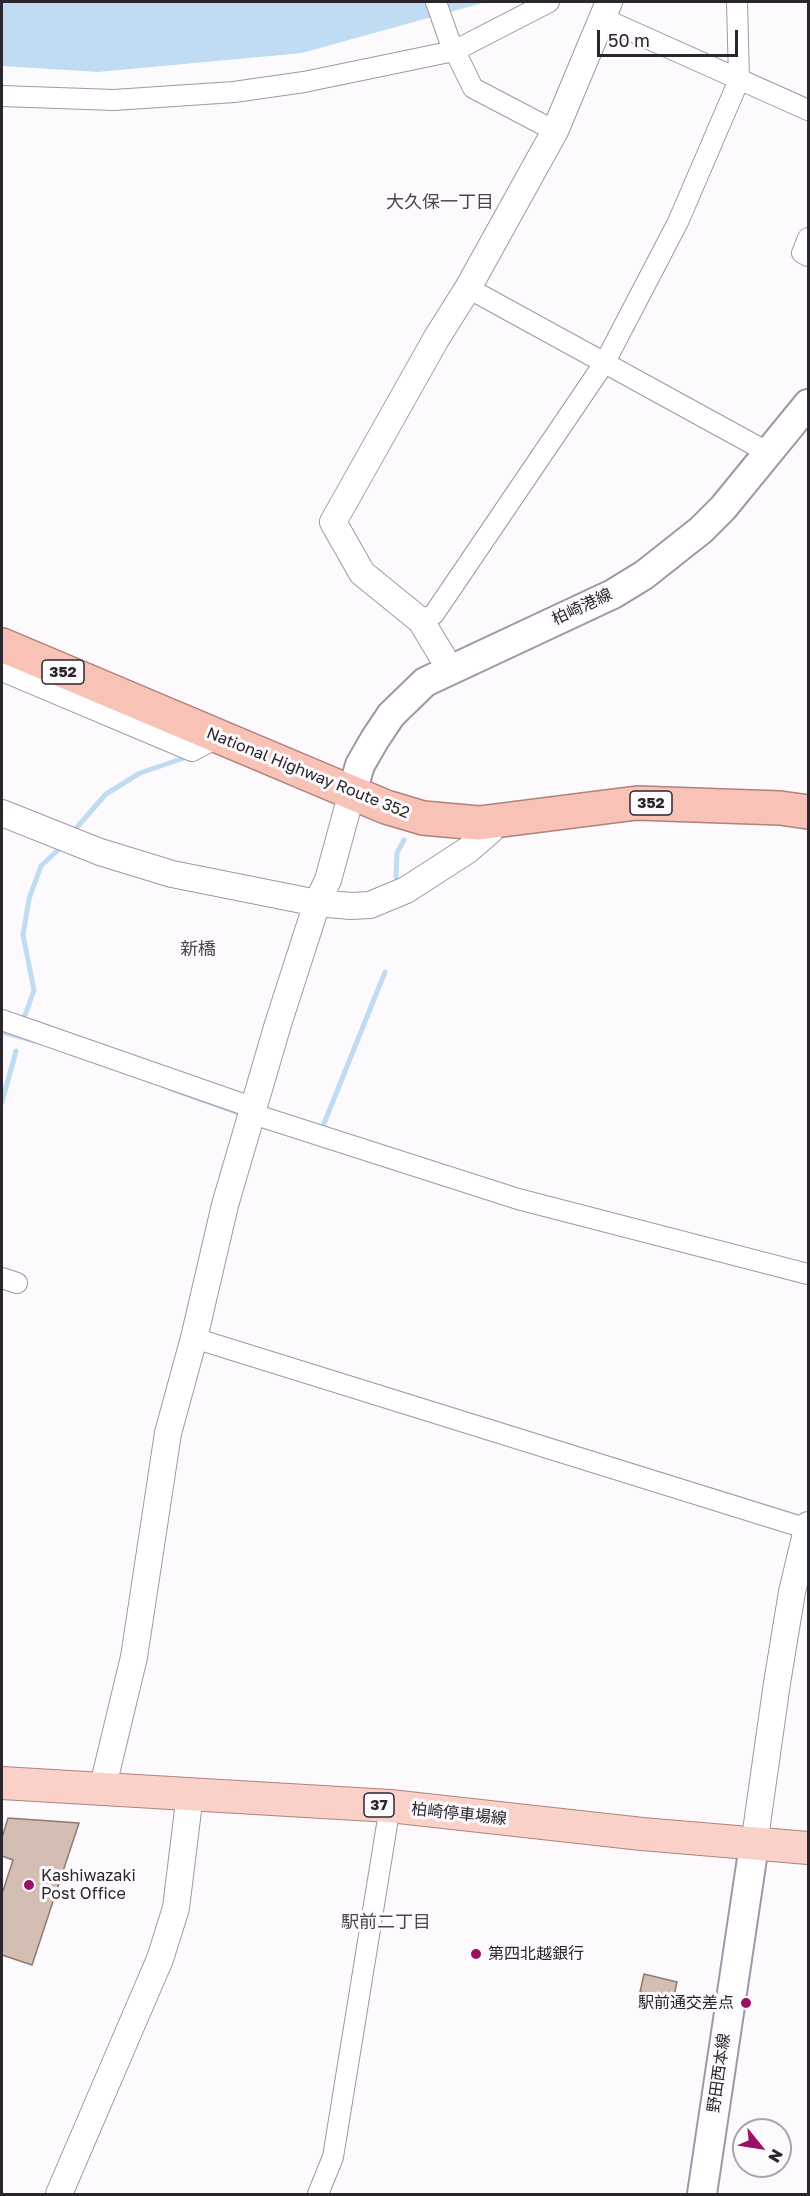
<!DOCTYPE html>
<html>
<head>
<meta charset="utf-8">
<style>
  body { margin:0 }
  #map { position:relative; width:810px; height:2196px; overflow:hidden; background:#fdfafe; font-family:"Golos Text",sans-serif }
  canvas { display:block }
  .frame { position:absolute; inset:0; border:3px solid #2b262d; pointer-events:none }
  .north { position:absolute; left:732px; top:2118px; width:60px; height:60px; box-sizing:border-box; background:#fdfafe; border:2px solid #a9a5aa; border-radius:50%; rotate:120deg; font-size:16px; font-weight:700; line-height:24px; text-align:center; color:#2b262d }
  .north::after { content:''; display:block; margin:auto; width:21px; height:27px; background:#9a1163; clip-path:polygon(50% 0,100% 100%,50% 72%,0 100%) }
  .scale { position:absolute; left:597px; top:30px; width:141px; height:27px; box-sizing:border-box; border:3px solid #2b262d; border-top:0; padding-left:8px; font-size:18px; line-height:21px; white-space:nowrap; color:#2b262d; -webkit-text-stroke:4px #fdfafe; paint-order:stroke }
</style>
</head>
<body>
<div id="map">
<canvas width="810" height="2196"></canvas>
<div class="frame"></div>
<div class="north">N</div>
<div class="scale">50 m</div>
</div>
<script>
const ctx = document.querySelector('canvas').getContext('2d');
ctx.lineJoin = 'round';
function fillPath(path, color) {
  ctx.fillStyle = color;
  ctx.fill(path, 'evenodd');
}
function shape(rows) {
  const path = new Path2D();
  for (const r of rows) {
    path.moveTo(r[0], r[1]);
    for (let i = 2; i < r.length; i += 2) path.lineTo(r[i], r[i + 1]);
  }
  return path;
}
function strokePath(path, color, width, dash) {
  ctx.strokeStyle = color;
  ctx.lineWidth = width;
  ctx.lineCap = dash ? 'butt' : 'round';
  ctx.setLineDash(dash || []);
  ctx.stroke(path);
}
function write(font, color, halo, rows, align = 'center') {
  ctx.font = font + ' "Golos Text","Noto Sans JP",sans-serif';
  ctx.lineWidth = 6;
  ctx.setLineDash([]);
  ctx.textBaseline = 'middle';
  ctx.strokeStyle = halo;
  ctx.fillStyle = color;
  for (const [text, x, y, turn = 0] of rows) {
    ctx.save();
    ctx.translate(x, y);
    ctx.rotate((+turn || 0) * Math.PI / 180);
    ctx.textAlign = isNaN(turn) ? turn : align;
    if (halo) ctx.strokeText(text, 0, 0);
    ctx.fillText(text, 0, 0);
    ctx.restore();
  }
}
fillPath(shape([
  [2,2,486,2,302,53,98,72,2,66]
]), '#bfdcf2');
strokePath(shape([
  [72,833,106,794,140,773,184,758],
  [396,877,397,853,404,840],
  [24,1018,34,990,23,935,29,899,41,866,62,846],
  [2,1032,35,1041],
  [171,1089,244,1115],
  [2,1102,16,1051],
  [321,1131,385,972]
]), '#bfdcf2', 5);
const building = shape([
  [8,1818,79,1823,32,1965,2,1955,2,1894,13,1860,2,1856,2,1838,8,1818],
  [644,1974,677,1982,673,2000,640,1992,644,1974]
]);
fillPath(building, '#d4bdb3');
strokePath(building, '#8f7970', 1.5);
const minor = shape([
  [436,2,449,39,473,88,555,131],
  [602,18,808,110],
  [2,96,114,100,234,92,304,82,454,51,549,2],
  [808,238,802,253,808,256],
  [468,288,769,453],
  [421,621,434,614,605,362,678,222,739,80,737,2],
  [2,671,192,751,219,737],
  [2,1020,254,1108],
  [253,1114,518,1199,808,1274],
  [2,1278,17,1283],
  [194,1338,808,1529],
  [318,2194,333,2157,390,1806]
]);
const tertiary = shape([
  [450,669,421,621,362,573,333,522,436,339,468,288,555,131,609,2],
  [2,813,100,852,172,874,317,903,351,906,370,905,406,890,468,850,490,831,494,822],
  [102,1790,134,1657,168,1433,194,1338,225,1205,278,1024,317,903,328,880,352,792],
  [754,1845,777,1683,792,1592,808,1525],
  [59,2194,160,1959,176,1908,190,1794]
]);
const secondary = shape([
  [352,792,360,765,375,739,391,715,425,682,613,594,644,575,701,530,723,508,808,404],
  [702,2194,754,1845]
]);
const primary = shape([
  [2,1783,390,1806,642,1834,808,1848]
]);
const trunk = shape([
  [2,645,386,807,423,818,479,823,637,803,780,808,808,812]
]);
strokePath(minor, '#a395a7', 22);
strokePath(tertiary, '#a395a7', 28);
strokePath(secondary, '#a395a7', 32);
strokePath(primary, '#af827a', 34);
strokePath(trunk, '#af827a', 36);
strokePath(minor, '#fff', 20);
strokePath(tertiary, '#fff', 26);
strokePath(secondary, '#fff', 28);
strokePath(primary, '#fad1c8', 32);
strokePath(trunk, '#f8c2b6', 33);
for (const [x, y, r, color] of [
  [29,1885,6,"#9a1163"],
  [476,1954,6,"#9a1163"],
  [746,2003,6,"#9a1163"]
]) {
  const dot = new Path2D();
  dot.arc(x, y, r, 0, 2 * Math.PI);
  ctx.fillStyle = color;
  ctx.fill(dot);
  strokePath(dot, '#fdfafe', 2);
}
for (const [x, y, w] of [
  [63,672,42],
  [651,803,42],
  [379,1805,30]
]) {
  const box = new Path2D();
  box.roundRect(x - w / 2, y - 12, w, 24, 4.5);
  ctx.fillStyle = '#fdfafe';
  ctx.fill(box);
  strokePath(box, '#2b262d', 1.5);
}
write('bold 15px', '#2b262d', null, [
  ["352",63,672],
  ["352",651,803],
  ["37",379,1805]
]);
write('16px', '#2b262d', '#fdfafe', [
  ["柏崎港線",582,607,-25],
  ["National Highway Route 352",308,773,22],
  ["柏崎停車場線",459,1814,6],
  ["野田西本線",719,2073,-82]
]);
write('16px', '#2b262d', '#fdfafe', [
  ["Kashiwazaki",41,1876],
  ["Post Office",41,1894],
  ["第四北越銀行",488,1954],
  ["駅前通交差点",734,2003,"right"]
], 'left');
write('18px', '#504453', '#fdfafe', [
  ["大久保一丁目",440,202],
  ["新橋",198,949],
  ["駅前二丁目",386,1922]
]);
</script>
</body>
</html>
